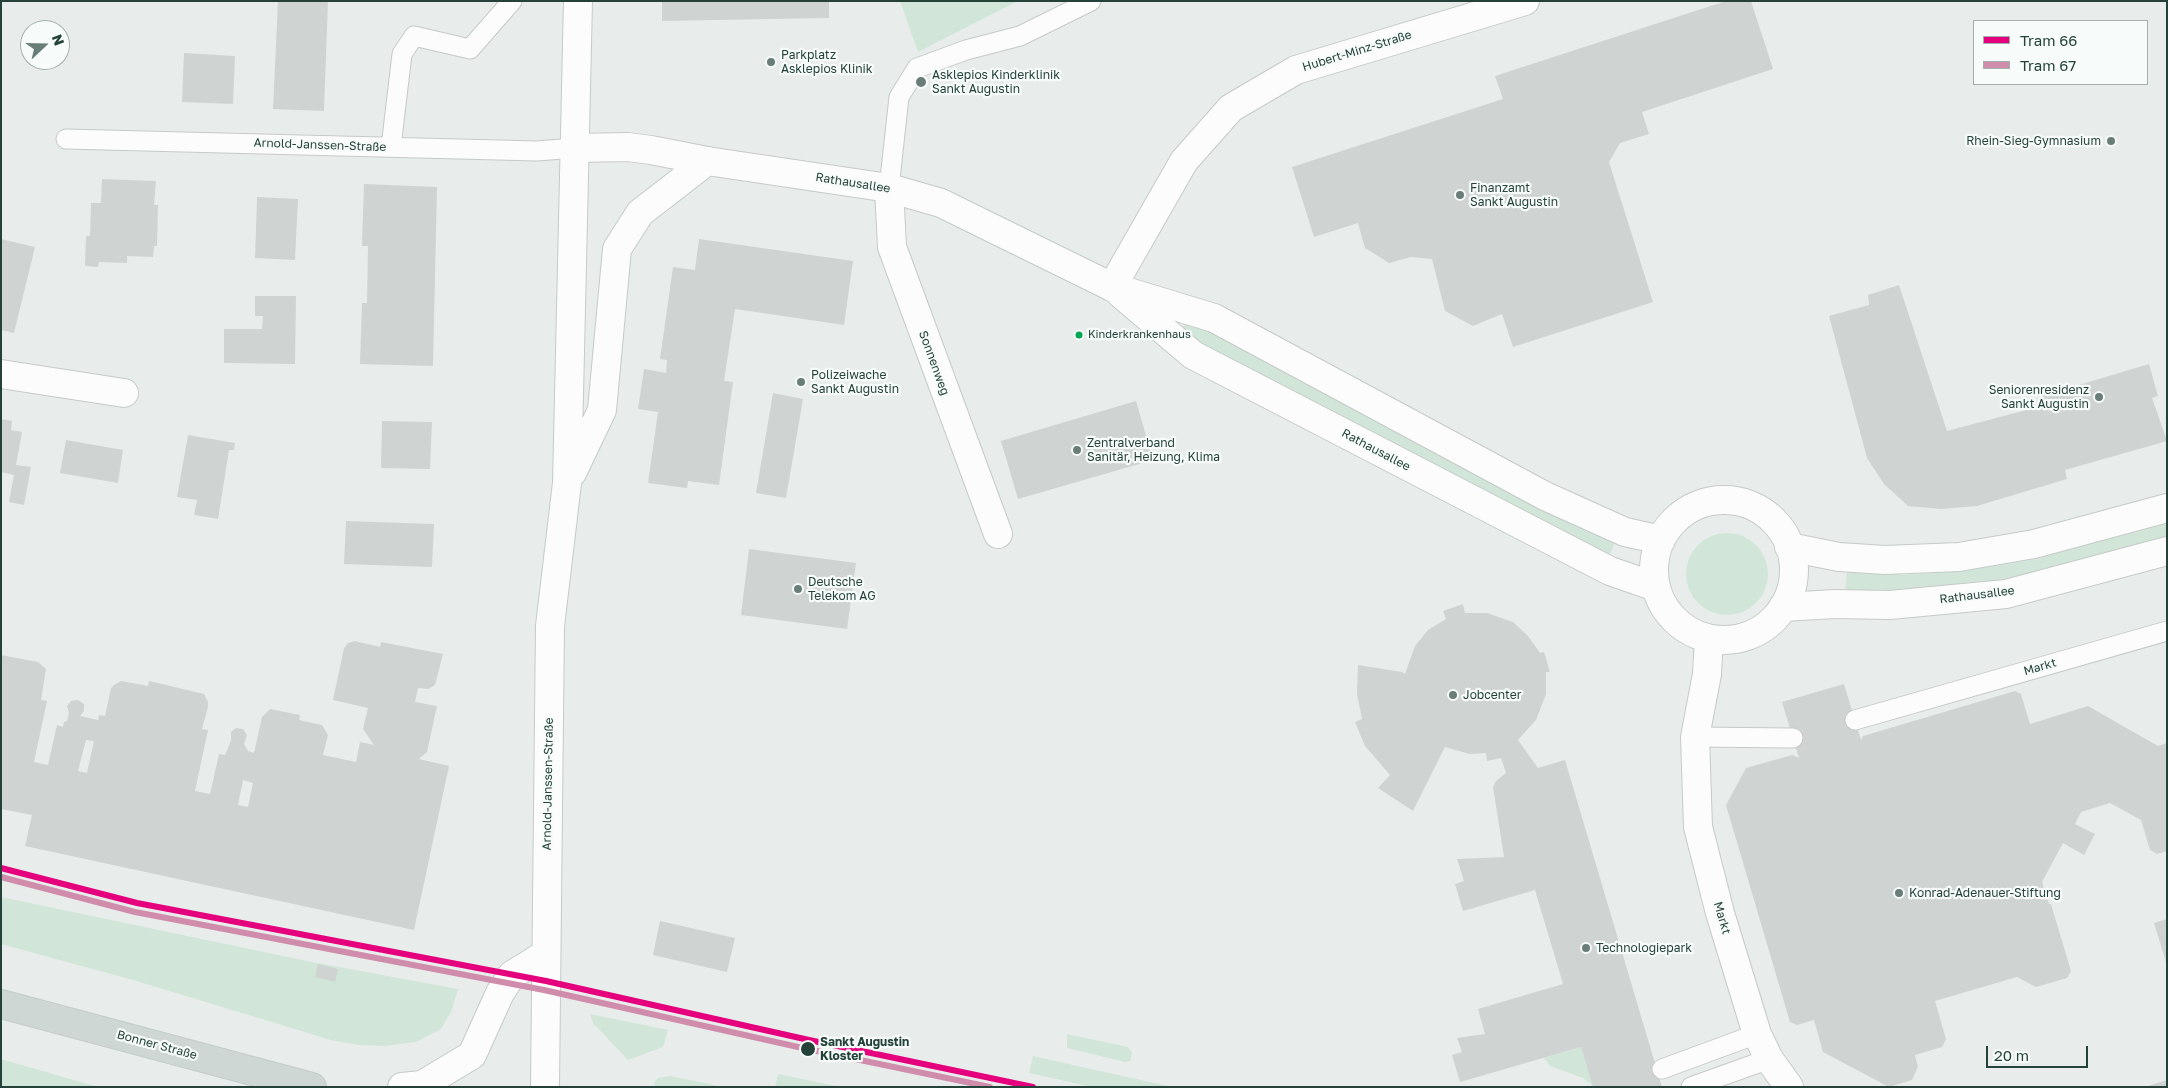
<!DOCTYPE html>
<html>
<head>
<meta charset="utf-8">
<style>
  body { margin:0 }
  #map { position:relative; width:2168px; height:1088px; overflow:hidden; background:#e8edeb; font-family:"Golos Text",sans-serif }
  canvas { display:block }
  .frame { position:absolute; inset:0; border:2px solid #24423a; pointer-events:none }
  .legend { position:absolute; left:1973px; top:20px; width:175px; height:65px; box-sizing:border-box; background:#f7fbf9; border:1px solid #a3b1ad; margin:0; padding:6px 9px; list-style:none; font-size:15px; color:#24423a }
  .legend li { display:flex; align-items:center; gap:10px; height:25px }
  .legend b { width:25px; border:1px solid #a3b1ad }
  .north { position:absolute; left:20px; top:20px; width:50px; height:50px; box-sizing:border-box; background:#f7fbf9; border:1px solid #a3b1ad; border-radius:50%; rotate:69deg; font-size:14px; font-weight:700; line-height:20px; text-align:center; color:#24423a }
  .north::after { content:''; display:block; margin:auto; width:18px; height:22px; background:#697e78; clip-path:polygon(50% 0,100% 100%,50% 72%,0 100%) }
  .scale { position:absolute; left:1986px; top:1046px; width:102px; height:22px; box-sizing:border-box; border:2px solid #24423a; border-top:0; padding-left:6px; font-size:15px; line-height:18px; white-space:nowrap; color:#24423a; -webkit-text-stroke:4px #f7fbf9; paint-order:stroke }
</style>
</head>
<body>
<div id="map">
<canvas width="2168" height="1088"></canvas>
<div class="frame"></div>
<ul class="legend">
<li><b style="height:6px;background:#e5007d"></b>Tram 66</li>
<li><b style="height:6px;background:#d08cab"></b>Tram 67</li>
</ul>
<div class="north">N</div>
<div class="scale">20 m</div>
</div>
<script>
const ctx = document.querySelector('canvas').getContext('2d');
ctx.lineJoin = 'round';
function fillPath(path, color) {
  ctx.fillStyle = color;
  ctx.fill(path, 'evenodd');
}
function shape(rows) {
  const path = new Path2D();
  for (const r of rows) {
    if (r.length === 3) {
      path.moveTo(r[0] + r[2], r[1]);
      path.arc(r[0], r[1], r[2], 0, 2 * Math.PI);
      continue;
    }
    path.moveTo(r[0], r[1]);
    for (let i = 2; i < r.length; i += 2) path.lineTo(r[i], r[i + 1]);
  }
  return path;
}
function strokePath(path, color, width, dash) {
  ctx.strokeStyle = color;
  ctx.lineWidth = width;
  ctx.lineCap = dash ? 'butt' : 'round';
  ctx.setLineDash(dash || []);
  ctx.stroke(path);
}
function write(font, color, halo, rows, align = 'center') {
  ctx.font = font + ' "Golos Text",sans-serif';
  ctx.lineWidth = 4.5;
  ctx.setLineDash([]);
  ctx.textBaseline = 'middle';
  ctx.strokeStyle = halo;
  ctx.fillStyle = color;
  for (const [text, x, y, turn = 0] of rows) {
    ctx.save();
    ctx.translate(x, y);
    ctx.rotate((+turn || 0) * Math.PI / 180);
    ctx.textAlign = isNaN(turn) ? turn : align;
    if (halo) ctx.strokeText(text, 0, 0);
    ctx.fillText(text, 0, 0);
    ctx.restore();
  }
}
fillPath(shape([
  [900,1,1018,1,918,52],
  [1187,320,1502,487,1616,539,1608,560,1180,332],
  [2167,520,2167,545,2035,582,1845,599,1847,569,1877,570,1901,575,1963,571,2037,559],
  [1727,574,41],
  [1,897,307,961,458,989,451,1012,441,1029,416,1042,385,1046,359,1045,331,1040,133,980,1,944],
  [590,1014,668,1030,663,1047,628,1060,593,1023],
  [1067,1034,1128,1047,1132,1053,1130,1061,1125,1062,1067,1048],
  [1581,1047,1593,1086,1583,1078,1550,1066,1544,1058],
  [1033,1056,1172,1087,1092,1087,1029,1073],
  [1,1059,98,1087,1,1087],
  [778,1074,841,1087,775,1087],
  [670,1076,705,1083,721,1087,655,1087,654,1083,658,1078]
]), '#d1e6d8');
fillPath(shape([
  [278,1,328,1,324,111,273,109],
  [662,1,829,1,829,18,662,21],
  [1726,1,1751,1,1773,69,1642,112,1649,134,1620,143,1609,162,1653,302,1513,347,1502,314,1473,326,1445,311,1432,259,1411,257,1389,263,1365,248,1358,223,1314,237,1292,167,1503,99,1495,76],
  [184,53,235,56,233,104,182,102],
  [102,179,156,181,154,205,158,205,157,246,154,246,153,257,127,256,127,263,99,262,98,267,85,266,86,236,90,236,91,203,101,203],
  [364,184,437,187,433,366,360,364,362,303,367,303,368,246,362,246],
  [257,197,298,199,295,260,255,258],
  [1,239,35,247,14,333,1,330],
  [699,239,853,261,844,325,735,309,724,381,733,382,719,485,688,481,687,488,648,483,658,412,638,409,644,369,666,373,667,360,660,359,673,267,695,270],
  [1899,285,1947,431,2045,405,2042,396,2149,364,2158,396,2152,398,2167,441,2065,470,2067,479,1977,506,1941,509,1908,506,1884,484,1867,458,1829,316,1869,305,1868,295],
  [255,296,296,296,295,364,224,363,224,329,262,329,263,316,255,316],
  [773,393,803,399,786,498,756,493],
  [1136,401,1153,460,1018,499,1001,441],
  [1,419,12,421,11,430,22,432,16,465,31,467,24,505,9,502,14,475,1,472],
  [382,421,432,422,430,469,381,468],
  [188,435,235,443,234,450,229,450,218,519,194,515,197,500,177,497],
  [66,440,123,450,118,483,60,473],
  [346,521,434,524,432,567,344,564],
  [749,549,856,563,847,629,741,615],
  [1463,604,1465,613,1487,613,1513,622,1528,636,1540,653,1544,652,1550,672,1546,672,1546,694,1536,720,1518,740,1538,768,1565,760,1662,1087,1593,1087,1581,1047,1460,1082,1452,1055,1462,1052,1457,1038,1485,1034,1478,1009,1563,984,1535,890,1463,911,1455,884,1464,881,1457,859,1504,857,1493,787,1496,781,1506,773,1501,758,1487,761,1486,753,1470,754,1445,747,1413,811,1378,788,1390,775,1365,746,1355,722,1362,719,1357,694,1358,665,1402,672,1405,674,1415,646,1428,630,1446,619,1443,611],
  [355,641,380,647,381,642,443,654,435,685,428,689,418,688,415,702,437,706,427,752,419,759,449,766,414,930,25,846,32,815,1,809,1,655,38,662,46,669,41,700,47,701,34,762,48,765,57,725,63,727,64,722,67,721,69,713,67,706,71,701,78,700,84,704,84,711,80,716,98,720,99,715,105,716,111,688,114,685,121,681,148,686,149,681,204,694,208,702,208,707,202,729,208,730,195,791,210,794,219,754,225,755,231,741,231,732,236,728,243,729,247,735,244,744,248,751,254,753,262,717,270,709,300,715,299,720,322,725,328,735,323,755,356,762,360,742,374,745,363,729,368,708,333,700,344,648,348,643],
  [86,740,94,741,87,773,78,771],
  [243,780,253,783,248,807,238,805],
  [1844,684,1861,740,1863,736,2015,691,2021,694,2030,724,2088,706,2158,746,2167,743,2167,851,2157,854,2150,850,2141,820,2110,803,2081,812,2075,824,2095,834,2084,855,2063,843,2042,882,2049,904,2051,904,2071,971,2067,978,2036,987,2017,977,1935,1001,1946,1039,1942,1047,1915,1055,1918,1067,1912,1080,1889,1087,1823,1052,1814,1020,1797,1025,1790,1022,1726,805,1746,768,1792,755,1799,758,1782,702],
  [2167,919,2167,962,2166,962,2154,923],
  [660,921,735,938,727,972,653,955],
  [318,964,338,969,335,982,315,977],
  [2167,1080,2167,1087,2148,1087,2148,1086]
]), '#cfd4d2');
const service = shape([
  [66,139,537,151,575,148],
  [391,147,402,54,414,36,470,49,512,1],
  [889,188,899,97,917,68,966,50,1020,36,1091,1],
  [1855,720,2167,631],
  [1695,737,1793,738],
  [1662,1069,1757,1034],
  [1691,1087,1769,1059]
]);
const minor = shape([
  [889,188,892,247,998,534],
  [1112,287,1184,161,1231,108,1296,70,1525,1],
  [1,374,124,393]
]);
const tertiary = shape([
  [575,148,628,147,651,150,707,161,889,188,941,203,1112,287,1214,318,1545,496,1625,532,1661,540],
  [1121,294,1193,355,1610,571,1656,587],
  [1724,570,70],
  [1789,547,1839,557,1885,560,1959,557,2034,544,2167,508],
  [1783,607,1835,604,1890,605,2006,594,2167,551],
  [1709,639,1707,674,1695,737,1698,827,1720,913,1757,1034,1769,1059,1789,1087]
]);
const secondary = shape([
  [572,473,602,410,617,249,640,213,707,161],
  [402,1087,422,1085,472,1055,500,993,512,975,546,954],
  [545,1087,550,626,567,483,578,1]
]);
const primary = shape([
  [1,1004,312,1087]
]);
strokePath(service, '#c5cac8', 21);
strokePath(minor, '#c5cac8', 30);
strokePath(tertiary, '#c5cac8', 30);
strokePath(secondary, '#c3cbc8', 30);
strokePath(primary, '#c3ccc9', 30);
strokePath(service, '#fcfcfc', 19);
strokePath(minor, '#fcfcfc', 28);
strokePath(tertiary, '#fcfcfc', 28);
strokePath(secondary, '#fcfcfc', 28);
strokePath(primary, '#cfd7d5', 28);
strokePath(shape([
  [1,868,137,903,546,981,809,1040,1033,1087]
]), '#e5007d', 6);
strokePath(shape([
  [1,877,135,912,544,990,807,1049,990,1087]
]), '#d08cab', 6);
for (const [x, y, r, color] of [
  [771,62,5,"#697e78"],
  [921,82,6,"#697e78"],
  [2111,141,5,"#697e78"],
  [1460,195,5,"#697e78"],
  [1079,335,4.5,"#00a651"],
  [801,382,5,"#697e78"],
  [2099,397,5,"#697e78"],
  [1077,450,5,"#697e78"],
  [798,589,5,"#697e78"],
  [1453,695,5,"#697e78"],
  [1899,893,5,"#697e78"],
  [1586,948,5,"#697e78"],
  [808,1049,8,"#24423a"]
]) {
  const dot = new Path2D();
  dot.arc(x, y, r, 0, 2 * Math.PI);
  ctx.fillStyle = color;
  ctx.fill(dot);
  strokePath(dot, '#f7fbf9', 2);
}
write('11px', '#24423a', '#f7fbf9', [
  ["Kinderkrankenhaus",1088,335]
], 'left');
write('12px', '#24423a', '#f7fbf9', [
  ["Hubert-Minz-Straße",1357,51,-17],
  ["Arnold-Janssen-Straße",320,145,2],
  ["Rathausallee",853,183,9],
  ["Sonnenweg",934,363,70],
  ["Rathausallee",1376,450,28],
  ["Rathausallee",1977,595,-7],
  ["Markt",2040,667,-16],
  ["Arnold-Janssen-Straße",548,784,-89],
  ["Markt",1722,918,74],
  ["Bonner Straße",157,1045,15]
]);
write('12px', '#24423a', '#f7fbf9', [
  ["Parkplatz",781,55],
  ["Asklepios Klinik",781,69],
  ["Asklepios Kinderklinik",932,75],
  ["Sankt Augustin",932,89],
  ["Rhein-Sieg-Gymnasium",2101,141,"right"],
  ["Finanzamt",1470,188],
  ["Sankt Augustin",1470,202],
  ["Polizeiwache",811,375],
  ["Sankt Augustin",811,389],
  ["Seniorenresidenz",2089,390,"right"],
  ["Sankt Augustin",2089,404,"right"],
  ["Zentralverband",1087,443],
  ["Sanitär, Heizung, Klima",1087,457],
  ["Deutsche",808,582],
  ["Telekom AG",808,596],
  ["Jobcenter",1463,695],
  ["Konrad-Adenauer-Stiftung",1909,893],
  ["Technologiepark",1596,948]
], 'left');
write('bold 12px', '#24423a', '#f7fbf9', [
  ["Sankt Augustin",820,1042],
  ["Kloster",820,1056]
], 'left');
</script>
</body>
</html>
